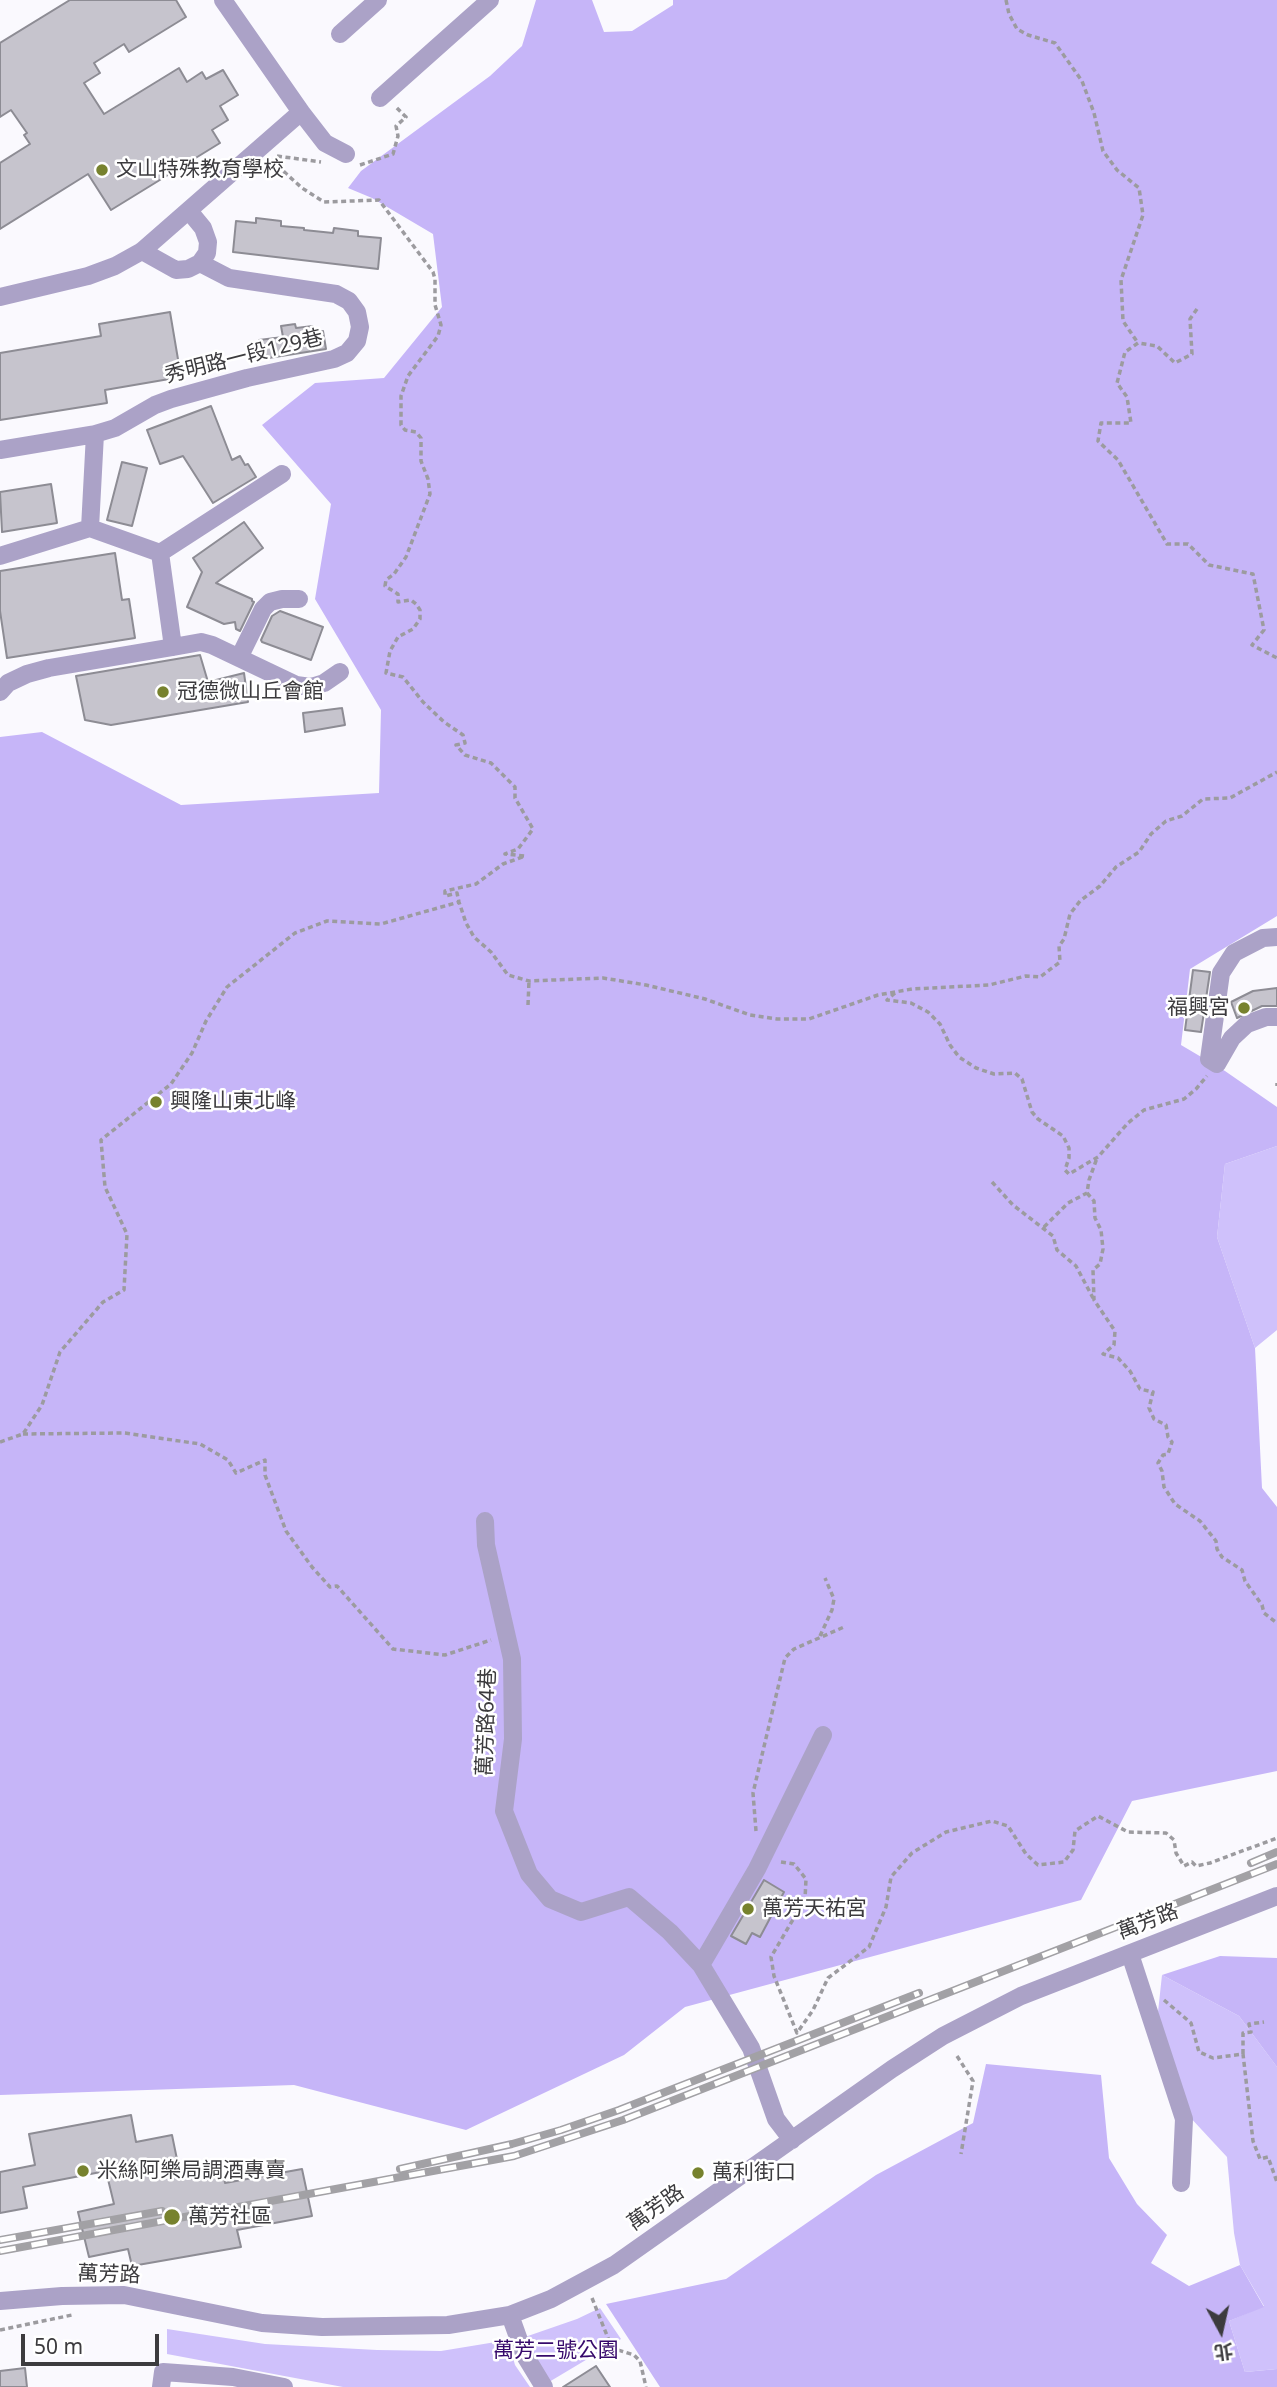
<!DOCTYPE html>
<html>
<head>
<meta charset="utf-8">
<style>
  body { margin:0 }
  #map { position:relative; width:1277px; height:2387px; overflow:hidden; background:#faf9fe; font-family:"Noto Sans","Noto Sans TC",sans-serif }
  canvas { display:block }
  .north { position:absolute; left:1186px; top:2296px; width:70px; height:70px; -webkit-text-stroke:5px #fff; paint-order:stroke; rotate:172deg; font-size:19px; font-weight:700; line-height:28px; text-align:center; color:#3c3b3e }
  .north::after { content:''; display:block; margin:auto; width:24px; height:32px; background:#3c3b3e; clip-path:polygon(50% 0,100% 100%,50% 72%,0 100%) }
  .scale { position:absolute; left:21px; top:2334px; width:138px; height:32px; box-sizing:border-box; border:4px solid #3c3b3e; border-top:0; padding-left:9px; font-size:21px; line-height:24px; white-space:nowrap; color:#3c3b3e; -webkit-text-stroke:5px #fff; paint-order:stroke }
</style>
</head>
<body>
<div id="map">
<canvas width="1277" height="2387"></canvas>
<div class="north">北</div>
<div class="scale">50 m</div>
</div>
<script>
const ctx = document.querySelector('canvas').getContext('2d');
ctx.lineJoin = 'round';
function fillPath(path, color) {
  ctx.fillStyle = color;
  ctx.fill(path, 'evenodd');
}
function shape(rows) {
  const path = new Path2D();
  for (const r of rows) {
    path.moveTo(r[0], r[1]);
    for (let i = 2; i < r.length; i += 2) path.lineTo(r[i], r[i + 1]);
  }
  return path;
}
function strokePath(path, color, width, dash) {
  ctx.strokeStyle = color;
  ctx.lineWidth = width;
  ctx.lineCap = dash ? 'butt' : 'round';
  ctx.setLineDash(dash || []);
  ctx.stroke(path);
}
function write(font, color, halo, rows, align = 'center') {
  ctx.font = font + ' "Noto Sans","Noto Sans TC",sans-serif';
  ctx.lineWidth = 5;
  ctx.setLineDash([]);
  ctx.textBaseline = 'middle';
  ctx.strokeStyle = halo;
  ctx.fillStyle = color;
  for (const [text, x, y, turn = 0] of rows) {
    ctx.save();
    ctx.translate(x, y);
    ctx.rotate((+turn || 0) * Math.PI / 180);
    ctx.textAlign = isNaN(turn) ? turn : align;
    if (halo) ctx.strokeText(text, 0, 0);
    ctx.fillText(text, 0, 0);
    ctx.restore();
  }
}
fillPath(shape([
  [1277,1146,1277,1330,1255,1348,1217,1237,1225,1164],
  [1162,1975,1239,2016,1277,2067,1277,2369,1245,2372,1229,2321,1264,2306,1240,2265,1234,2233,1227,2157,1188,2115,1158,2012],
  [600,2308,621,2339,549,2382,531,2357,525,2337,577,2319],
  [167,2329,265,2344,377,2350,441,2351,508,2340,515,2365,530,2387,343,2387,167,2354]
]), '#cfc1fb');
fillPath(shape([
  [536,0,592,0,604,32,632,31,673,5,673,0,1277,0,1277,916,1190,969,1181,1045,1225,1071,1277,1107,1277,1146,1225,1164,1217,1237,1255,1348,1262,1488,1277,1507,1277,1771,1132,1801,1081,1900,685,2007,624,2055,466,2130,294,2085,0,2095,0,737,42,732,181,805,379,793,381,710,315,599,331,504,262,425,315,383,384,378,442,307,433,234,372,198,348,188,361,171,490,76,522,46],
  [1220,1956,1277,1958,1277,2067,1239,2016,1162,1975],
  [986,2064,1101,2075,1109,2158,1137,2204,1167,2235,1151,2263,1189,2286,1240,2265,1264,2307,1229,2321,1245,2372,1277,2369,1277,2387,660,2387,606,2304,726,2279,876,2175,973,2123]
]), '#c6b5f8');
const building = shape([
  [70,0,176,0,186,17,129,52,124,44,94,63,100,73,84,83,104,114,179,68,187,82,202,72,206,79,223,70,238,95,220,106,228,120,212,130,220,143,111,210,88,174,0,229,0,163,30,144,24,135,27,133,11,110,0,117,0,43,70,0],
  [256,218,281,221,281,226,304,228,304,230,333,233,334,228,358,231,358,236,381,238,378,269,233,252,236,221,256,223,256,218],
  [170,312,181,377,105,390,107,403,0,420,0,353,101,336,99,324,170,312],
  [295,324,296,328,313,326,314,332,323,331,326,349,262,359,259,340,283,337,281,326,295,324],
  [211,406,232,460,240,456,245,465,248,464,256,477,213,503,183,456,160,464,147,430,211,406],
  [122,462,147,468,132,526,107,520,122,462],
  [51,484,57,523,2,532,0,492,51,484],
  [244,522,263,548,216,583,252,599,252,601,254,602,240,631,236,629,235,622,224,624,187,607,202,572,193,558,244,522],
  [115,553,122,600,129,599,135,638,7,658,0,611,0,571,115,553],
  [280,611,323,627,311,660,262,642,261,640,272,616,280,611],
  [200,655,208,682,244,673,248,702,111,725,85,720,76,676,200,655],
  [342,708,345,725,305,732,303,713,342,708],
  [1193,970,1210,972,1201,1032,1185,1030,1193,970],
  [1277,988,1277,1006,1262,1006,1237,1018,1231,1002,1253,991,1277,988],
  [764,1880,784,1892,760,1937,752,1933,746,1944,731,1936,764,1880],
  [131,2115,136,2142,172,2135,180,2174,222,2167,225,2183,302,2169,312,2216,237,2230,241,2247,132,2266,128,2249,89,2257,78,2212,114,2204,106,2171,23,2187,27,2208,0,2213,0,2172,35,2165,29,2134,131,2115],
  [596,2366,610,2387,563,2387,596,2366],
  [25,2368,27,2387,0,2387,0,2371,25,2368]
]);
fillPath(building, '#c6c4cd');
strokePath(building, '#8d8c94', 2);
strokePath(shape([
  [1006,0,1009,14,1017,29,1028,35,1055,43,1082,81,1094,113,1103,151,1117,170,1139,188,1143,215,1121,280,1123,321,1138,343],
  [277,156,321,162],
  [271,160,302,188,324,202,379,200,433,272,435,279,435,305,441,325,438,336,408,376,401,396,401,425,405,430,416,432,421,438,421,461,428,479,430,494,406,557,394,574,386,580,385,586,398,594,398,602,411,600,416,604,420,610,420,619,413,629,398,637,390,651,386,673,403,677,423,702,444,722,463,735,465,743,456,745,465,755,491,763,515,787,515,798,533,829,518,849,505,854,525,856,503,864,476,884,445,891,445,896,457,893,459,902],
  [360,165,393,154,398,136,396,126,406,117,396,107],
  [1197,309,1190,319,1192,354,1175,363,1157,346,1138,343,1125,352,1117,383,1127,397,1131,423,1101,423,1098,441,1118,460,1167,544,1188,544,1209,565,1253,574,1264,630,1252,645,1277,658],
  [895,993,887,1000,911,1003,928,1012,940,1024,950,1045,959,1057,976,1068,994,1074,1015,1073,1022,1079,1032,1112,1038,1119,1063,1136,1069,1148,1069,1158,1065,1170,1069,1174,1098,1157,1128,1123,1144,1110,1184,1099,1196,1089,1207,1076],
  [528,1005,529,981],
  [1277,1083,1277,1086],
  [992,1182,1013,1205,1053,1236,1057,1250,1076,1266,1093,1298],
  [1087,1193,1094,1201,1095,1218,1101,1230,1103,1249,1100,1264,1093,1270,1094,1300,1115,1331,1114,1345,1103,1354,1118,1358,1130,1371,1140,1389,1153,1392,1149,1408,1154,1419,1166,1425,1168,1437,1172,1442,1168,1454,1163,1455,1158,1463,1162,1471,1164,1487,1175,1504,1200,1521,1216,1541,1217,1549,1222,1557,1242,1570,1245,1581,1262,1605,1264,1613,1277,1623],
  [1044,1227,1068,1203,1087,1193,1089,1180,1097,1158],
  [23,1434,125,1433,200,1444,228,1460,236,1473,265,1460,265,1475,286,1531,312,1567,330,1587,337,1586,393,1649,445,1655,491,1640],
  [0,1442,23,1434,42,1405,60,1352,103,1302,124,1290,127,1234,105,1187,101,1140,171,1084,192,1053,206,1021,227,987,295,933,327,921,381,924,459,902,466,923,474,937,491,952,508,975,529,981,603,978,646,985,705,999,750,1015,777,1019,809,1019,878,995,912,989,989,985,1026,976,1040,977,1060,962,1059,946,1064,939,1070,914,1080,901,1100,886,1116,867,1139,852,1151,834,1166,821,1182,816,1203,799,1230,798,1277,772],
  [820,1636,832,1610,834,1599,825,1578],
  [756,1831,753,1793,785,1658,794,1649,844,1627],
  [781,1862,794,1864,806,1879,805,1899,771,1957,774,1976,797,2033,813,2010,828,1978,869,1947,886,1907,891,1877,912,1853,946,1832,992,1821,1008,1826,1026,1854,1038,1865,1064,1862,1073,1850,1075,1831,1098,1816,1128,1832,1166,1833,1174,1840,1176,1853,1184,1866,1192,1862,1196,1866,1210,1863,1277,1838],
  [1164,2000,1191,2023,1199,2052,1213,2058,1243,2054,1253,2141,1260,2159,1268,2157,1277,2182],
  [1243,2054,1243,2033,1251,2032,1249,2024,1264,2022],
  [957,2056,973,2081,961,2154],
  [592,2298,610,2343,618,2350,634,2355,640,2361,646,2387],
  [0,2330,72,2315]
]), '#9c9b9f', 3.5, [5, 3.5]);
strokePath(shape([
  [340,34,378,0],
  [380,98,490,0],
  [301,112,325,143,346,154],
  [142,251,176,270,188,269,200,263,207,253,208,242,203,228,189,211],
  [0,297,88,276,115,266,142,251,301,112,223,0],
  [95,434,90,528,160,553,173,647,201,642,212,645,296,685,311,687,324,683,340,672],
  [0,450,95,434,115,428,155,405,171,399,247,378,334,359,347,353,357,341,360,327,357,312,349,301,336,294,229,278,200,263],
  [160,553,282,474],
  [0,556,90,528],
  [239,658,263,609,270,602,282,599,299,599],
  [0,692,8,683,27,674,49,668,173,647],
  [1277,937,1263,938,1234,953,1221,973,1209,1059,1217,1064,1232,1038,1247,1024,1266,1017,1277,1017],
  [485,1521,486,1545,512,1659,513,1739,504,1811,529,1874,550,1899,581,1912,629,1897,670,1932,701,1965,751,2048,776,2119,792,2140],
  [1130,1954,1184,2119,1181,2183],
  [701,1965,757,1869,823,1735],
  [0,2301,62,2296,124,2295,262,2323,322,2327,448,2325,510,2315,551,2299,614,2265,892,2069,943,2036,1021,1996,1277,1896],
  [510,2315,524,2354,544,2387],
  [161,2387,163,2372,233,2377,284,2387]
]), '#aba2c7', 18);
const rail = shape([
  [1251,1863,1277,1852],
  [400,2169,512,2144,561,2130,619,2110,919,1993],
  [0,2240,162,2211],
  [0,2251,514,2156,623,2120,1277,1864]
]);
strokePath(rail, '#a2a1a5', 8);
strokePath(rail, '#fff', 5, [16]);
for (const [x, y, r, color] of [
  [102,170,7,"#77822e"],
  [163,692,7,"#77822e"],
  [1244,1008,7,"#77822e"],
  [156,1102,7,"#77822e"],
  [748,1909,7,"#77822e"],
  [83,2171,7,"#77822e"],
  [698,2173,7,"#77822e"],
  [172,2217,9,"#77822e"]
]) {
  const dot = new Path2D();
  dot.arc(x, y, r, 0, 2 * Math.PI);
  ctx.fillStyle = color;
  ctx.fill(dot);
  strokePath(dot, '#fff', 2.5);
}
write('21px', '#3c3b3e', '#fff', [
  ["文山特殊教育學校",116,170],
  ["冠德微山丘會館",177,692],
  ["福興宮",1230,1008,"right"],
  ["興隆山東北峰",170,1102],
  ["萬芳天祐宮",762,1909],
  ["米絲阿樂局調酒專賣",97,2171],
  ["萬利街口",712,2173],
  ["萬芳社區",188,2217]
], 'left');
write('21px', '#3c3b3e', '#fff', [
  ["秀明路一段129巷",244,357,-14],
  ["萬芳路64巷",487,1722,-88],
  ["萬芳路",1148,1922,-21],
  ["萬芳路",656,2208,-35],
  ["萬芳路",109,2275,2]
]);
write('21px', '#36096b', '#fff', [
  ["萬芳二號公園",556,2351]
]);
</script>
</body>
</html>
